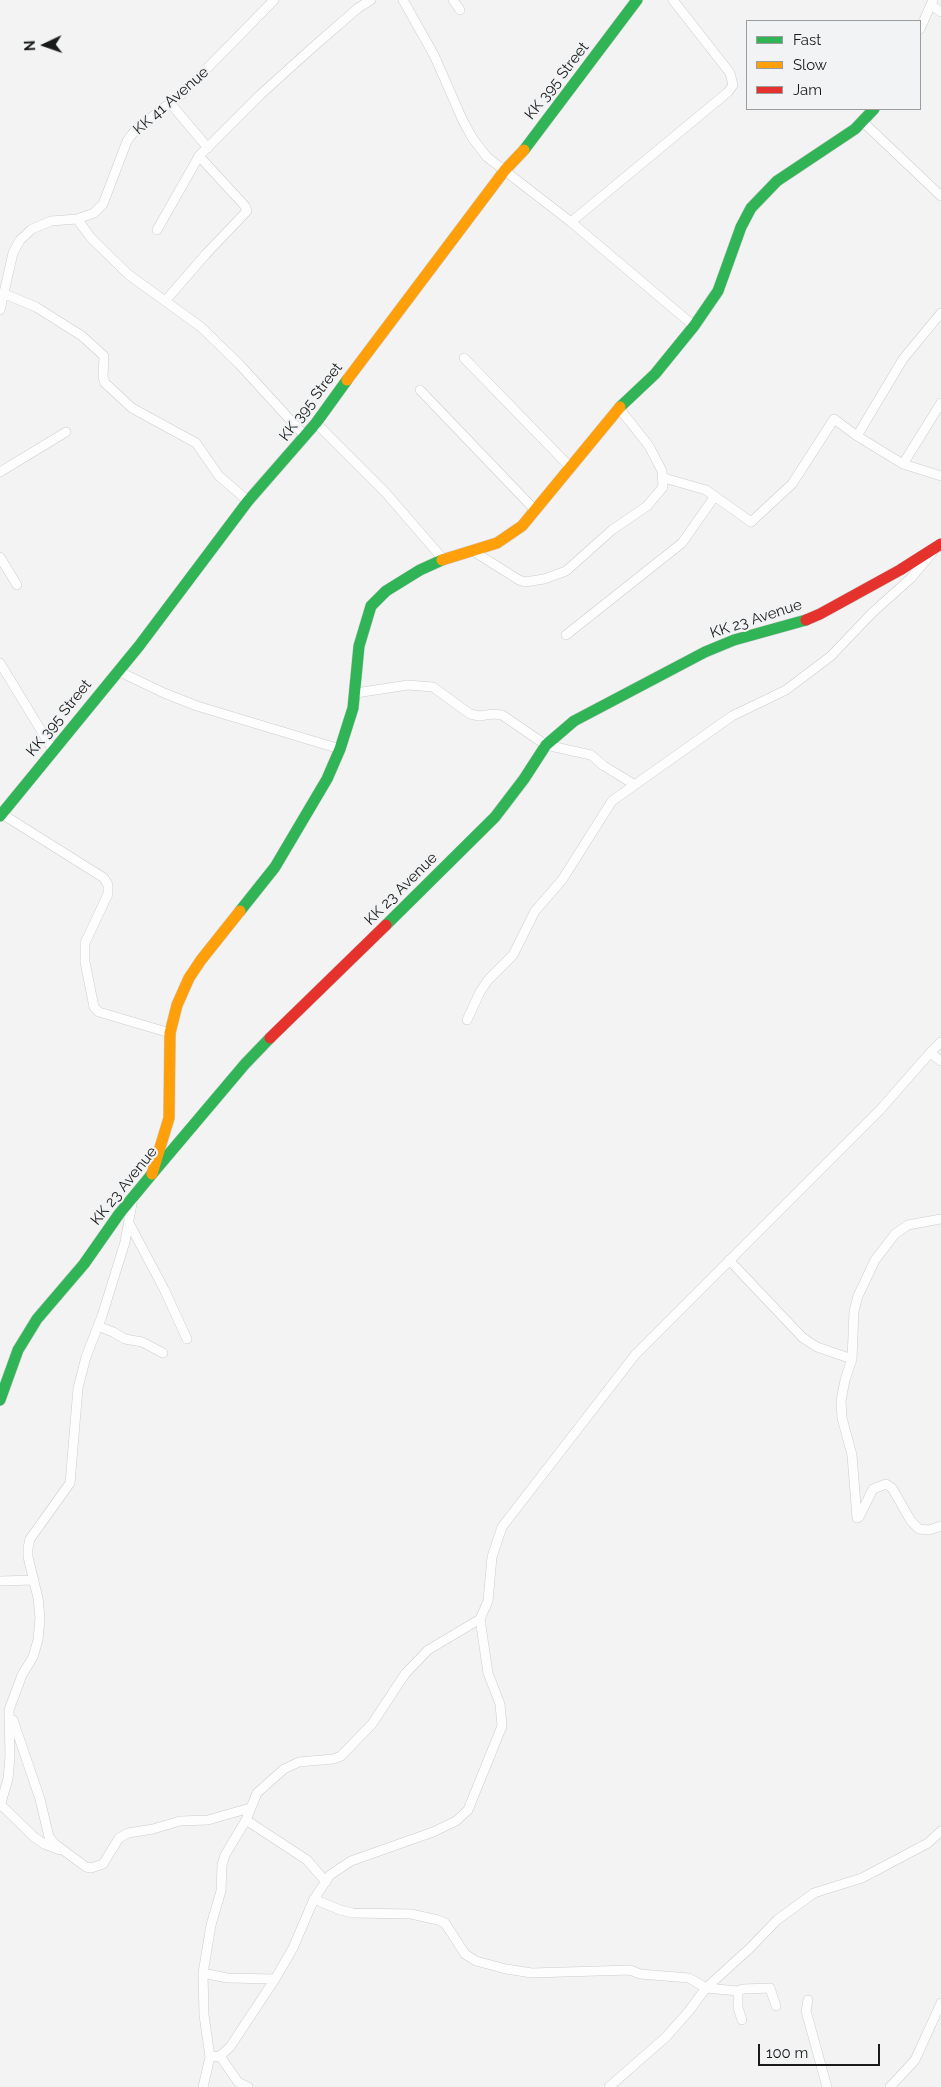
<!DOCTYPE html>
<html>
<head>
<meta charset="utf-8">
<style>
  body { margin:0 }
  #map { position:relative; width:941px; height:2087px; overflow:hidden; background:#f3f3f3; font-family:Raleway,sans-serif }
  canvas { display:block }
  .legend { position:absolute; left:746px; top:20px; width:175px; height:90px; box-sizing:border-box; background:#f2f3f4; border:1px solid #9b9c9d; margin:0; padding:6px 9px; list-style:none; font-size:15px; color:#191a1a }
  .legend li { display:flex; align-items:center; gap:10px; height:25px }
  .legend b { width:25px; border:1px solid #9b9c9d }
  .north { position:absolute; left:20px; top:20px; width:50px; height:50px; -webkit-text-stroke:4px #f2f3f4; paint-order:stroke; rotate:267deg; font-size:14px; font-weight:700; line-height:20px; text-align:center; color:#191a1a }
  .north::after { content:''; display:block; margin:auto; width:18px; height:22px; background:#191a1a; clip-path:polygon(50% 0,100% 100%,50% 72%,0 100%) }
  .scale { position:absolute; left:758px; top:2044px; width:122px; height:22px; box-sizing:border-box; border:2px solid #191a1a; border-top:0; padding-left:6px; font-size:15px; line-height:18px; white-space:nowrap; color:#191a1a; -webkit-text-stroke:4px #f2f3f4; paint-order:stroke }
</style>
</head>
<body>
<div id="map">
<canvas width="941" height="2087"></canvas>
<ul class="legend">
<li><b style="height:6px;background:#30b455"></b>Fast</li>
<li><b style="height:6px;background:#ff9f0a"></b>Slow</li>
<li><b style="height:6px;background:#e5322d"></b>Jam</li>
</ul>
<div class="north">N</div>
<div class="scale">100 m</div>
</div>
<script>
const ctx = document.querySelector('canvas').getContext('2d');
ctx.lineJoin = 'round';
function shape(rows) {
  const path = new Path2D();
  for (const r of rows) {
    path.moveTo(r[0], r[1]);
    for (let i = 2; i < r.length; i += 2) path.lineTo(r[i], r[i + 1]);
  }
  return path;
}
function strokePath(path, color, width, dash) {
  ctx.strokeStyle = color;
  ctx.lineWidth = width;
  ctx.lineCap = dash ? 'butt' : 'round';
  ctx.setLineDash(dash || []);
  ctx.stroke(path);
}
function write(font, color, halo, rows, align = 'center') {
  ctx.font = font + ' Raleway,sans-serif';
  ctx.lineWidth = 4.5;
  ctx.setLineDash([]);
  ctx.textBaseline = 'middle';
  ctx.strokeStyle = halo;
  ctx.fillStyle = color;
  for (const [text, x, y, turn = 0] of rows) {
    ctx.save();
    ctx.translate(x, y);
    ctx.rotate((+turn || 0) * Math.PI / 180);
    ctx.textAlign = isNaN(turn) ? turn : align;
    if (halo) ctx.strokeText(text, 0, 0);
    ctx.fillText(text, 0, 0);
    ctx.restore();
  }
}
const street = shape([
  [403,0,434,55,463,121,473,139,487,157,571,222,694,326],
  [453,0,460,10],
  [931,5,941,12],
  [920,29,933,0],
  [170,103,208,148],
  [862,121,941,196],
  [77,219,91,238,129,275,201,327,240,365,305,436],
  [571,222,728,92,733,85,730,73,673,0],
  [157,230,199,156,260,95,312,48,358,8,371,0],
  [5,294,36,307,82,336,104,356,103,377,105,383,132,408,196,443,219,476,248,501],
  [166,300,206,254,247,211,245,206,199,156],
  [0,310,13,253,20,240,32,229,51,221,77,219,94,213,103,204,127,141,136,129,182,94,274,0],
  [464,358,571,468],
  [420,390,535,510],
  [316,423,385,492,443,559],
  [857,436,903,359,941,313],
  [903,464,941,403],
  [0,472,66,432],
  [664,478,706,490,751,522,792,484,834,419,857,436,903,464,941,476],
  [473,551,519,580,525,582,544,579,566,571,612,530,647,506,663,487,662,471,649,446,619,408],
  [0,557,17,585],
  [566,635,682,543,715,496],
  [0,663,53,750],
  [118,671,164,693,197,706,340,749],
  [356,693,408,685,433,687,470,714,479,716,493,714,502,715,546,745,591,755,604,766,635,785],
  [2,814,104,878,108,885,108,894,85,943,85,962,94,1007,99,1012,170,1033],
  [467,1020,480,992,488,980,513,955,535,911,562,880,612,801,732,716,786,690,831,656,872,613,911,578,932,553],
  [930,1053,941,1042],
  [129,1223,164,1289,187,1339],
  [729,1260,803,1338,817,1347,852,1359],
  [98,1326,113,1332,125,1339,142,1342,163,1353],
  [857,1518,852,1455,842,1418,841,1401,845,1380,852,1359,854,1311,858,1296,875,1260,895,1234,908,1225,941,1219],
  [857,1518,859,1517,873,1489,886,1484,892,1488,911,1521,919,1529,929,1530,941,1526],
  [0,1581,34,1580],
  [13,1720,40,1799,49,1837,55,1844,86,1867,91,1868,103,1864,119,1838,128,1833,153,1829,180,1821,208,1820,250,1808],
  [1,1805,34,1837,44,1844,60,1850],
  [0,1806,8,1779,10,1756,9,1710,22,1675,33,1657,38,1640,40,1618,38,1598,28,1557,28,1548,30,1539,70,1483,78,1388,86,1357,102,1316,125,1242,133,1198],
  [246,1820,307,1860,326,1882],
  [314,1899,340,1910,353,1913,411,1914,438,1920,445,1923,465,1954,476,1961,506,1969,532,1973,630,1970,640,1974,689,1978,706,1988,738,1991],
  [203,1973,227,1978,275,1979],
  [808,2000,806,2011,827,2087],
  [742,2020,738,2008,738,1991,743,1989,770,1988,776,2006],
  [220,2056,238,2082,248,2087],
  [210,2057,220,2056,230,2047,275,1979,293,1948,314,1899,330,1875,351,1861,433,1832,456,1821,468,1810,502,1726,500,1704,488,1673,480,1619],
  [203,2087,210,2057,204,2015,203,1973,211,1925,221,1891,222,1865,225,1855,246,1820,257,1793,284,1769,299,1762,333,1759,341,1756,372,1724,405,1674,428,1650,480,1619,488,1601,492,1557,502,1527,635,1355,879,1111,930,1053,941,1061],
  [609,2087,666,2037,689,2011,706,1988,750,1948,777,1920,814,1893,862,1878,928,1843,941,1831],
  [890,2087,915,2060,941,2003]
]);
const fast = shape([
  [524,150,637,0],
  [620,407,655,374,694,326,718,291,741,227,751,208,777,181,855,129,874,109],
  [0,816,139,646,248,501,316,423,347,380],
  [240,911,275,867,327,779,340,749,353,708,359,646,371,606,386,591,420,570,442,560],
  [386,925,495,817,524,779,546,745,574,721,705,652,734,640,806,620],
  [0,1400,18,1350,37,1319,84,1264,119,1214,152,1174,245,1064,270,1038]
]);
const slow = shape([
  [347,380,505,170,524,150],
  [442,560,497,543,522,526,620,407],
  [152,1174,169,1118,170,1033,177,1005,189,978,201,960,240,911]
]);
const jam = shape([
  [806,620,820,614,900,570,941,544],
  [270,1038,386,925]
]);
strokePath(street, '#cdcdce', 10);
strokePath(fast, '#cdcdce', 12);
strokePath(slow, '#cdcdce', 12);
strokePath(jam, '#cdcdce', 12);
strokePath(street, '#fdfdfd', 9);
strokePath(fast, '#30b455', 11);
strokePath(slow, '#ff9f0a', 11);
strokePath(jam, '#e5322d', 11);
write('15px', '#191a1a', '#f2f3f4', [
  ["KK 395 Street",557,81,-52],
  ["KK 41 Avenue",171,101,-41],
  ["KK 395 Street",311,402,-53],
  ["KK 23 Avenue",756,619,-18],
  ["KK 395 Street",59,718,-51],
  ["KK 23 Avenue",401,889,-45],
  ["KK 23 Avenue",124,1186,-51]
]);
</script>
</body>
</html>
